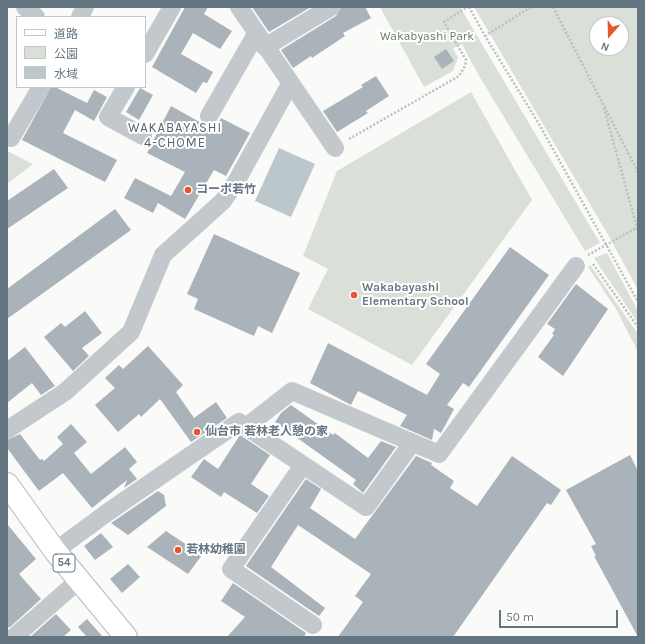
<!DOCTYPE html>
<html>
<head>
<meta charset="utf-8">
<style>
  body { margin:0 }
  #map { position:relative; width:645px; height:644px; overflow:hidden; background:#fafaf8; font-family:Karla,"Noto Sans JP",sans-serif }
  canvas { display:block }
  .frame { position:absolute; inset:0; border:8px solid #657683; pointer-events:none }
  .legend { position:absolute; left:16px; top:16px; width:130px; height:72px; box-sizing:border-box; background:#fff; border:1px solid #c1c8cd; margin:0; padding:5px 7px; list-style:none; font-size:12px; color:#657683 }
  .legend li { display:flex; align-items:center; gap:8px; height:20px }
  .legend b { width:20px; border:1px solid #c1c8cd }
  .north { position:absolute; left:589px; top:16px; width:40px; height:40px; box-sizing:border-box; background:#fff; border:1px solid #c1c8cd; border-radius:50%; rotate:200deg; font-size:11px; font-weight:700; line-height:16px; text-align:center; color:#657683 }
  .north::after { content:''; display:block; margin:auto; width:14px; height:18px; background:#e4572e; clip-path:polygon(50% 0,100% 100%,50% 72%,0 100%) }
  .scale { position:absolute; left:499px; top:610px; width:119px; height:18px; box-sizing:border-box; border:2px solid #657683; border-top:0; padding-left:5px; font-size:12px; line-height:14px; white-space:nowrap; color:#657683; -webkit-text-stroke:3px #fff; paint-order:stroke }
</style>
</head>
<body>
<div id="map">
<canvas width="645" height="644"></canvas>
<div class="frame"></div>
<ul class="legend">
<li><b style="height:5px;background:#fff"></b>道路</li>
<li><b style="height:11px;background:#dadfd7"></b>公園</li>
<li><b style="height:11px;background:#bbc7cb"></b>水域</li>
</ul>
<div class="north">N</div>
<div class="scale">50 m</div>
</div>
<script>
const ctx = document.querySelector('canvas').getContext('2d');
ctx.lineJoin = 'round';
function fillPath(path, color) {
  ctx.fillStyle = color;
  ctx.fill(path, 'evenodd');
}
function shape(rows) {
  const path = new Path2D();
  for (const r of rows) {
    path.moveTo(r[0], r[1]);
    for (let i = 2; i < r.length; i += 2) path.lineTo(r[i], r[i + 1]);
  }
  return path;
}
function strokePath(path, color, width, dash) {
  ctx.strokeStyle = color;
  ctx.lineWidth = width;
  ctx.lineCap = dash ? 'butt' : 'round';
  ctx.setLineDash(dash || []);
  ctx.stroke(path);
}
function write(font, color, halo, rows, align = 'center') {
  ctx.font = font + ' Karla,"Noto Sans JP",sans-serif';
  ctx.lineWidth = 4;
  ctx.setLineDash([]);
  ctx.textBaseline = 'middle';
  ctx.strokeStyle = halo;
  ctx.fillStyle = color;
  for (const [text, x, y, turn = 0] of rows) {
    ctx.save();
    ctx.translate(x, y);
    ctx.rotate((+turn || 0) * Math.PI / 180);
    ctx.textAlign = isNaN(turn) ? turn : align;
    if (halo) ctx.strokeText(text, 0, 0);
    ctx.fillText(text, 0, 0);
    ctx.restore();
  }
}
fillPath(shape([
  [380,7,460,7,600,243,585,251,478,74,462,44,453,48,458,58,453,71,424,87],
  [474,7,638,7,638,290,610,238],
  [597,24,621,24,621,48,597,48],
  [471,92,532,200,412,365,308,309,328,269,303,256,337,171],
  [7,151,33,164,7,184],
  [607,253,638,311,638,323,594,258],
  [590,265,638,334,638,352,616,309,588,267]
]), '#dadfd7');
fillPath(shape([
  [279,148,315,164,291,217,255,201]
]), '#bbc7cb');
fillPath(shape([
  [185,7,208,7,204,14,232,31,220,49,193,33,181,54,213,72,207,83,203,82,196,93,152,67],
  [252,7,311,7,269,32],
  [341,7,365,7,371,18,343,33,345,36,312,58,311,56,293,68,281,50,336,16],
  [446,49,454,61,442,69,434,57],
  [376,76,389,96,366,111,368,113,337,132,323,111,363,87,361,85],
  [51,87,55,87,87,103,94,90,107,97,94,121,75,110,63,133,117,160,105,182,22,140],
  [140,88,153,95,139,120,126,112],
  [171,106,214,130,221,118,250,133,226,176,214,170,185,219,158,203,153,213,124,198,135,178,171,196,185,172,147,153],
  [54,169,68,188,7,229,7,201],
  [115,209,131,230,7,319,7,289],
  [214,234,300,273,272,333,258,326,254,336,194,309,198,299,187,294],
  [510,247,549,275,469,387,463,383,447,405,454,409,441,433,434,429,432,440,400,426,407,415,358,391,351,405,310,383,328,343,427,395,440,374,426,364],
  [576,284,608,309,563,376,538,357,554,335,552,334,555,329,547,324],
  [85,311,102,333,82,348,89,356,73,371,44,337,61,323,65,327],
  [148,346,183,385,176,392,194,418,216,402,227,418,191,442,160,399,141,417,139,414,118,432,95,405,115,388,105,378,119,365,123,369],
  [25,347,55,386,41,395,32,383,7,403,7,361],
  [291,405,333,435,335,433,368,458,381,441,396,447,363,493,353,484,356,480,275,422,281,413],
  [71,424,87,442,74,453,91,474,125,447,137,462,129,469,137,479,124,488,127,480,92,508,63,473,39,491,7,448,7,440,20,434,40,460,42,459,44,461,63,444,57,437],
  [240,435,270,455,251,484,269,496,257,513,224,492,221,497,191,477,204,459,218,469],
  [630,455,638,471,638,637,594,556,596,556,591,546,596,544,566,490],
  [416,456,432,463,431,465,454,481,450,488,477,506,512,456,561,490,551,505,547,503,453,637,338,637,363,602,355,596,371,574,298,525,271,567,325,608,319,616,246,566,306,479,321,489,310,508,355,539],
  [158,491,164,495,166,506,128,535,111,523],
  [7,524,36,559,19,574,41,599,9,628,7,626],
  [166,531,202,555,188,574,147,547],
  [101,533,113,547,95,560,84,546],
  [128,564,140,577,122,593,110,579],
  [233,583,306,633,304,637,227,637,245,617,221,601],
  [56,614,71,630,63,637,30,637],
  [87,619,103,637,87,637,78,627]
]), '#aab3b9');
const primary = shape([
  [7,484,55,551,126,637]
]);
strokePath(primary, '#b5babe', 24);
strokePath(shape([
  [469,7,485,36,539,124,638,302],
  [553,7,638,172],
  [485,36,531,7],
  [604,108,638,231],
  [349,139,459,76,465,66,466,60,444,22,467,7],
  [588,255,638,227],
  [593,264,638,327]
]), '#bbbfc2', 2.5, [2, 2]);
strokePath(shape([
  [25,7,36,17],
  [239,7,335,148],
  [80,17,85,7],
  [265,47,331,7],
  [145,54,172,7],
  [126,87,108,117,143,136],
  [209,116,256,34],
  [7,136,11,138,41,87],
  [247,426,292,391,439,454,576,266],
  [7,430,65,392,131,332,163,255,223,201,236,182,290,84],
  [303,465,231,569,313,625],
  [55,551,108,512,239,422,366,507,412,443],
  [14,637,78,581]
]), '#c3c8cc', 18);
strokePath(primary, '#fff', 22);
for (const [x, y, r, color] of [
  [188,190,4,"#e4572e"],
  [354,295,4,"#e4572e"],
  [197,432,4,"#e4572e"],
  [178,550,4,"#e4572e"]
]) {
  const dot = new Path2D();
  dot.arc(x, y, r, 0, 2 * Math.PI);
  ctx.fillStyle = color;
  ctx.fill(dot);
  strokePath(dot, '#fff', 1.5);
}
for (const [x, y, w] of [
  [64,563,22]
]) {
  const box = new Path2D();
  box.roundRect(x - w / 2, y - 9, w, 18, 3);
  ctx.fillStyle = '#fff';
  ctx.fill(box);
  strokePath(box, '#657683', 1);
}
write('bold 11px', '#657683', null, [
  ["54",64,563]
]);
write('12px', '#687a64', '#fff', [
  ["Wakabyashi Park",427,37]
]);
write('bold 12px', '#657683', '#fff', [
  ["コーポ若竹",196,190],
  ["Wakabayashi",362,288],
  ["Elementary School",362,302],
  ["仙台市 若林老人憩の家",205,432],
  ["若林幼稚園",186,550]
], 'left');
ctx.letterSpacing = '1px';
write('13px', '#57646e', '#fff', [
  ["WAKABAYASHI",175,128],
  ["4-CHOME",175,143]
]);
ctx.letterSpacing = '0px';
</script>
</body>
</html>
